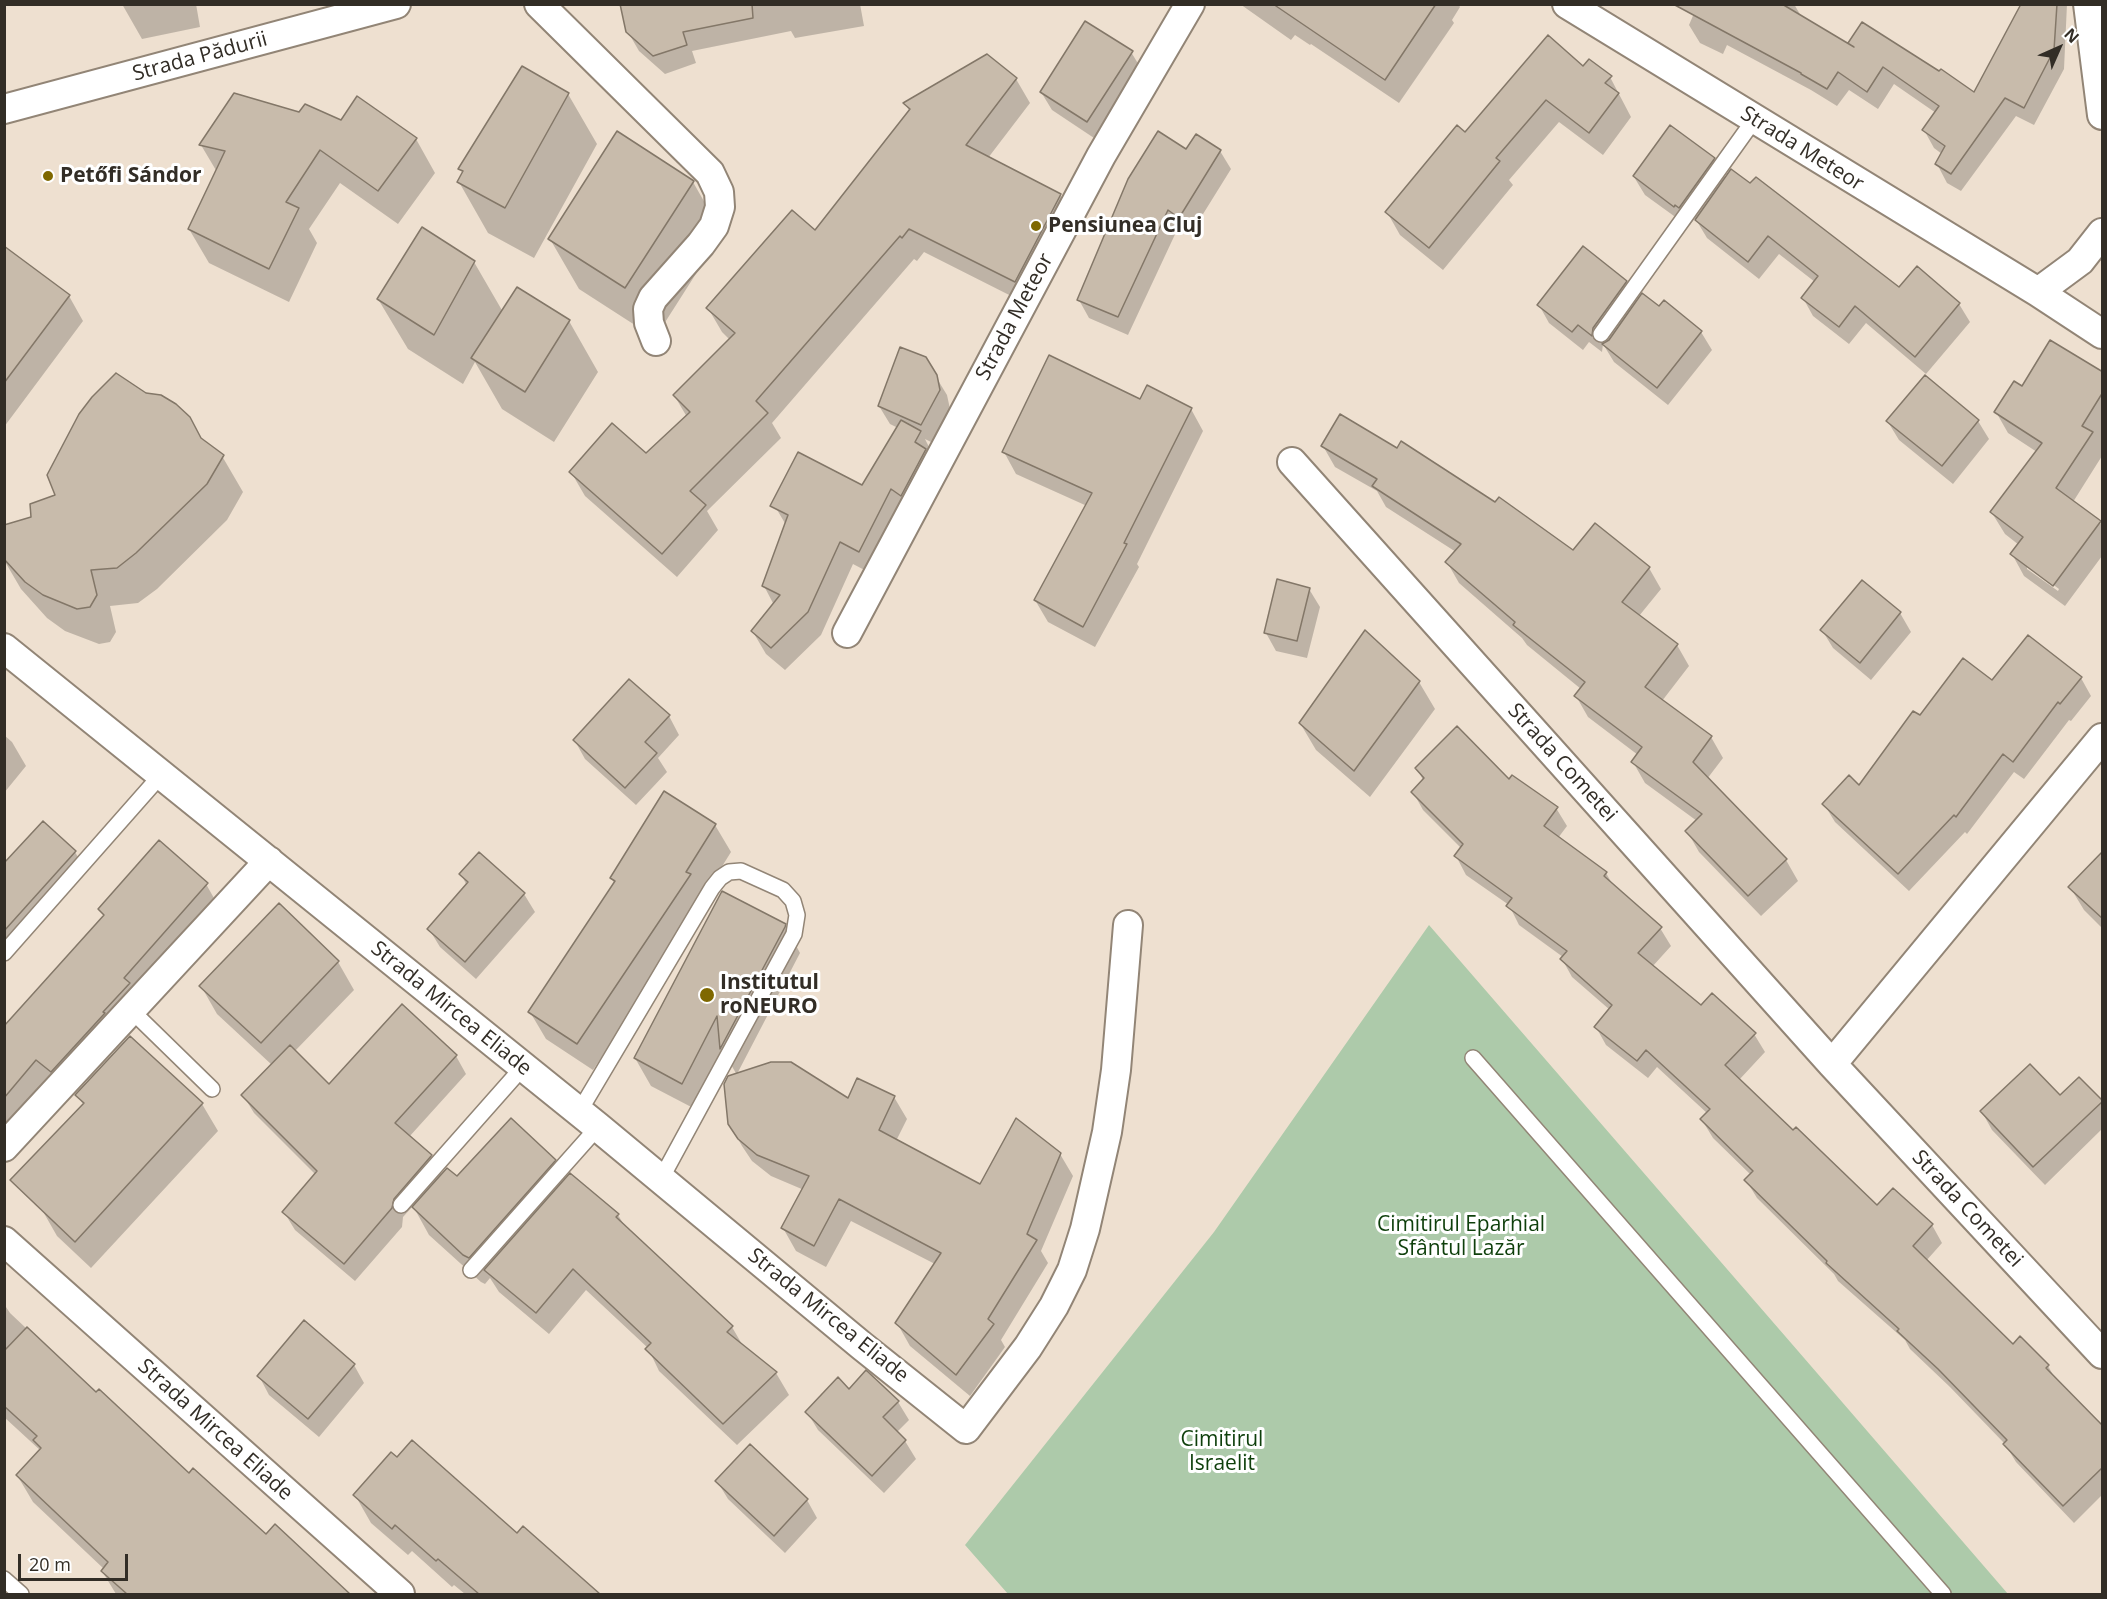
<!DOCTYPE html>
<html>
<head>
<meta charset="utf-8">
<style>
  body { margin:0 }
  #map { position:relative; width:2107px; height:1599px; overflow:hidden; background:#eee0d0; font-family:"Open Sans",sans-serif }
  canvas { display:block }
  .frame { position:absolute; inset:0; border:6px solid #322d26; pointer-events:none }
  .north { position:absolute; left:2029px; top:18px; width:60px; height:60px; -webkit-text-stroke:4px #fff; paint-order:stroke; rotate:45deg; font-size:16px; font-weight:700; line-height:24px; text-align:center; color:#322d26 }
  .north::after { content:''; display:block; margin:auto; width:21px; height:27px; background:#322d26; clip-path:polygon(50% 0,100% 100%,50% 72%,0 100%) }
  .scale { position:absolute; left:18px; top:1554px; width:110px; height:27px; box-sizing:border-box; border:3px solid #322d26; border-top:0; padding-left:8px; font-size:18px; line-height:21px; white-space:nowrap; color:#322d26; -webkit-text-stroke:4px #fff; paint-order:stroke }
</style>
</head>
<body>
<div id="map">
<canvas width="2107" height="1599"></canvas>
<div class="frame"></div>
<div class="north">N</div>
<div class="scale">20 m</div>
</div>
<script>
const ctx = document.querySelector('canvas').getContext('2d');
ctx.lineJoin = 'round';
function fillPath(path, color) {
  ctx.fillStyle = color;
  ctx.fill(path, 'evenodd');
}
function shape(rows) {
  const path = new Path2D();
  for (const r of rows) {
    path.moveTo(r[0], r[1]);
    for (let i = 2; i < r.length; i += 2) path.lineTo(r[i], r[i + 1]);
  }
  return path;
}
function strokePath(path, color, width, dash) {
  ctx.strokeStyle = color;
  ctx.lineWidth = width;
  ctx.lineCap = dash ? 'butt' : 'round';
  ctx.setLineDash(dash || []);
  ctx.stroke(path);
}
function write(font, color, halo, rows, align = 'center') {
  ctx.font = font + ' "Open Sans",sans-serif';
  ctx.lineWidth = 6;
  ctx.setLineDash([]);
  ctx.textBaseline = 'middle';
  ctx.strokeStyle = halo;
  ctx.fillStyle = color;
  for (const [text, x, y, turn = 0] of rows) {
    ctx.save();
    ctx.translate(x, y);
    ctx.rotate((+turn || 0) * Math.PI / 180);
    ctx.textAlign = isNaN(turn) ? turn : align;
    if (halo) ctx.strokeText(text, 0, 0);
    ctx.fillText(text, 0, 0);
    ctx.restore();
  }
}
fillPath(shape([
  [1429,925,1798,1351,2008,1594,1008,1594,965,1545,1214,1232]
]), '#adcaaa');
fillPath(shape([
  [122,4,196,4,200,27,142,39],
  [622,4,860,4,864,26,795,38,791,31,692,51,696,63,665,74,639,51,628,32],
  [1240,4,1458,4,1460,7,1452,20,1454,23,1399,103,1311,44,1310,45,1295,35,1291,40],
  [1698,4,1794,4,1801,16,1853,48,1850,43,1974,94,2021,7,2020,4,2067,4,2064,69,2034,125,2016,116,1961,191,1947,183,1937,164,1942,154,1934,148,1924,130,1936,113,1894,84,1878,109,1849,90,1837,106,1811,90,1727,45,1723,54,1700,43,1689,25],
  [1131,52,1142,70,1097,140,1052,110,1041,92],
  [1584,68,1610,77,1631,117,1603,155,1559,122,1509,180,1513,185,1443,270,1400,235,1387,212,1465,134],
  [1016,79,1030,103,988,158,1060,195,1074,219,1029,305,924,252,917,261,914,259,772,423,781,438,707,511,718,530,677,577,585,496,571,472,646,455,687,417,674,395,730,340,722,332,708,308,815,232,910,112,905,104],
  [568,94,597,144,534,258,488,233,459,182,463,174,460,169],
  [300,114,416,139,435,173,398,224,340,183,309,229,317,243,289,302,209,263,189,229,217,172,201,145],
  [1196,136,1220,151,1231,169,1190,235,1178,228,1128,335,1089,318,1079,300],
  [1714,159,1726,179,1899,289,1959,304,1970,322,1926,374,1866,323,1849,344,1813,316,1803,298,1815,282,1779,254,1759,279,1707,238,1695,218,1690,225,1686,222,1685,224,1645,195,1634,177],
  [693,182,722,233,655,338,579,289,550,239],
  [4,248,69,296,83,321,4,427],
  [474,262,503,312,569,321,598,372,554,442,502,409,475,362,463,384,408,349,378,299],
  [1626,282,1637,302,1659,309,1701,332,1712,350,1668,405,1614,362,1603,344,1602,352,1589,342,1583,350,1549,323,1539,305],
  [925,359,947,395,950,409,931,442,925,439,933,455,872,574,853,564,821,635,785,670,766,654,753,632,774,605,764,586,786,525,776,508,862,487,898,428,890,424,879,406],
  [2102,373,2102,456,2073,502,2100,522,2102,527,2102,556,2065,606,2024,576,2012,554,2019,545,2005,534,1992,513,2037,452,2008,433,1996,412,2022,388],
  [2027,565,2059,589,2058,591,2027,569],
  [1925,377,1978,421,1989,439,1953,484,1899,440,1888,422],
  [1140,401,1191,409,1203,431,1137,564,1139,567,1095,647,1048,622,1035,600,1087,506,1016,474,1004,452],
  [1323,446,1573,552,1649,568,1661,589,1639,616,1677,645,1689,666,1662,701,1711,737,1723,758,1707,779,1786,860,1798,881,1761,916,1699,852,1687,831,1697,821,1645,783,1633,762,1638,755,1588,717,1576,696,1581,689,1527,645,1522,638,1459,583,1447,562,1456,552,1386,507,1377,491,1335,467],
  [222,456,243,492,227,520,157,589,138,603,110,606,116,632,110,642,99,644,65,631,47,618,21,589,4,560,4,526],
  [1862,582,1900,613,1911,632,1871,680,1833,648,1822,630],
  [1309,589,1320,607,1307,658,1276,651,1266,633],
  [2081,678,2091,696,2071,721,2069,720,2024,779,2014,772,1967,834,1965,832,1909,891,1835,822,1824,804,1859,787,1920,717,1992,682],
  [1419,682,1435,709,1370,797,1316,750,1300,723],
  [669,716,679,735,658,758,667,772,636,805,585,759,575,741],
  [4,735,12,742,26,766,4,793],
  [1417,768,1509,781,1556,808,1567,826,1558,838,1606,873,1614,887,1660,928,1671,946,1652,967,1701,1007,1754,1034,1765,1052,1739,1080,1877,1208,1932,1225,1942,1243,1926,1261,2013,1346,2020,1339,2048,1366,2056,1380,2102,1428,2102,1495,2074,1523,2016,1462,2005,1444,1950,1387,1910,1349,1905,1340,1838,1281,1834,1274,1757,1198,1746,1180,1751,1175,1713,1138,1702,1120,1708,1114,1657,1067,1648,1078,1606,1045,1596,1027,1610,1010,1572,977,1562,959,1563,957,1519,925,1509,905,1466,875,1456,856,1461,848,1423,810,1413,792,1423,780],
  [43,823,75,852,86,871,4,961,4,866],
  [715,825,731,852,703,897,705,902,593,1070,546,1039,530,1012,615,884,611,878],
  [2102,853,2102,928,2084,910,2070,887],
  [479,854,524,894,535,912,476,979,440,947,429,929,467,886,461,874],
  [206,884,219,907,4,1135,4,1028,104,917,100,909],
  [785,925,800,953,737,1074,848,1100,894,1097,907,1119,896,1141,981,1186,1060,1154,1073,1176,1041,1251,1048,1263,1001,1340,1005,1347,970,1396,910,1346,897,1323,935,1264,851,1221,826,1267,796,1251,783,1228,804,1190,771,1176,752,1161,742,1146,729,1123,737,1075,726,1056,697,1110,651,1086,635,1058],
  [338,962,354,990,294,1052,330,1086,456,1056,466,1074,409,1137,431,1156,442,1175,457,1178,555,1160,566,1180,618,1215,626,1228,732,1327,743,1346,776,1373,789,1395,737,1445,659,1371,648,1348,586,1290,549,1334,499,1292,490,1278,485,1284,481,1282,429,1235,413,1206,403,1217,402,1227,355,1281,295,1230,284,1212,316,1175,254,1113,243,1095,272,1065,217,1014,201,986],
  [77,1095,202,1104,218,1131,91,1268,57,1236,41,1208,84,1106],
  [2101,1102,2102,1129,2045,1185,1992,1130,1982,1112],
  [4,1304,10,1313,96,1394,190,1475,266,1536,275,1526,346,1594,116,1594,102,1571,104,1569,33,1502,17,1475,41,1451,4,1417],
  [354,1365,364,1383,319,1437,269,1395,259,1376],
  [849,1391,898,1402,909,1420,897,1432,905,1441,916,1459,884,1493,818,1430,807,1412],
  [717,1481,807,1500,817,1518,785,1553,728,1499],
  [355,1495,517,1535,523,1529,598,1594,465,1594,454,1585,452,1587,412,1551,408,1555,371,1523]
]), '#0003');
const building = shape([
  [620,4,752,4,753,18,683,32,687,45,653,56,626,32,620,4],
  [1273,4,1436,4,1385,80,1273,4],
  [1673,4,1782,4,1854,47,1848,43,1862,22,1939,71,1941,69,1974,92,2021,4,2057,4,2054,50,2024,108,2005,98,1951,174,1935,164,1945,146,1922,130,1939,106,1883,67,1867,92,1838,72,1827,89,1801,74,1801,73,1673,4],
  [1085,21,1133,51,1087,122,1040,92,1085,21],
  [1548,35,1583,66,1589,59,1612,76,1605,83,1619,93,1589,133,1546,100,1496,158,1500,161,1429,248,1385,212,1457,125,1465,132,1548,35],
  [987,54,1017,78,966,145,1061,194,1015,282,909,229,902,238,900,236,756,401,768,413,690,491,706,505,662,554,569,472,612,423,646,453,690,412,673,395,735,333,706,308,792,210,815,230,910,109,903,103,987,54],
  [522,66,569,93,505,208,457,182,463,171,458,169,522,66],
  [234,93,299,112,305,104,341,120,357,96,417,138,378,191,320,150,286,202,299,208,269,269,188,229,225,151,199,145,234,93],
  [1670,125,1715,158,1679,208,1675,205,1674,207,1633,176,1670,125],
  [617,131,694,181,625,288,548,239,617,131],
  [1158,131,1186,149,1196,134,1221,150,1179,218,1168,210,1118,317,1077,300,1128,179,1158,131],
  [1731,169,1750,183,1756,177,1899,287,1917,266,1960,303,1915,357,1855,306,1839,327,1801,298,1818,276,1768,236,1748,262,1695,220,1731,169],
  [422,227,475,261,434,335,377,299,422,227],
  [4,246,70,295,4,383,4,246],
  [1583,246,1627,281,1593,328,1592,336,1578,325,1572,332,1537,305,1583,246],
  [517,287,570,320,525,392,471,358,517,287],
  [1642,293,1659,306,1664,300,1702,331,1657,388,1602,344,1609,340,1642,293],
  [2050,340,2103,372,2103,392,2082,426,2093,432,2056,488,2101,521,2053,586,2010,554,2023,537,1990,512,2042,443,1994,412,2014,381,2022,386,2050,340],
  [900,347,926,357,937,375,940,390,921,425,878,406,900,347],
  [1049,355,1140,399,1147,385,1192,408,1124,543,1127,544,1083,627,1034,600,1092,493,1002,452,1049,355],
  [116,373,146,393,161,395,176,404,190,417,201,438,224,455,207,484,136,553,117,568,91,570,97,595,90,607,77,609,43,595,25,582,4,559,4,525,31,517,30,504,55,495,47,475,79,414,92,397,116,373],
  [1925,375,1979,420,1942,466,1886,421,1925,375],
  [1340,414,1397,448,1401,441,1495,502,1499,497,1573,550,1595,523,1650,567,1622,602,1678,644,1645,687,1712,736,1693,762,1787,859,1748,896,1685,831,1702,814,1631,762,1642,747,1574,696,1585,682,1513,625,1515,622,1445,562,1461,544,1372,486,1377,479,1321,446,1340,414],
  [901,420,921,431,915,442,926,449,901,496,891,489,859,552,840,542,808,612,771,648,751,631,780,595,762,586,788,515,770,506,798,452,862,485,901,420],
  [1277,579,1310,588,1297,641,1264,633,1277,579],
  [1862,580,1901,612,1860,663,1820,630,1862,580],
  [1365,630,1420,681,1354,771,1299,723,1365,630],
  [2028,635,2082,677,2060,704,2058,702,2013,762,2003,754,1956,817,1954,815,1898,874,1822,804,1849,775,1859,785,1913,711,1920,715,1963,658,1992,680,2028,635],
  [629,679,670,715,645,742,657,753,625,788,573,740,629,679],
  [1457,726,1509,779,1512,775,1558,807,1544,826,1607,872,1604,876,1662,927,1638,953,1701,1005,1712,993,1756,1033,1725,1065,1793,1130,1796,1127,1877,1205,1893,1188,1933,1224,1913,1246,2013,1344,2020,1336,2049,1365,2046,1368,2103,1426,2103,1467,2063,1506,2003,1444,2007,1440,1938,1369,1897,1331,1899,1329,1826,1263,1827,1261,1744,1180,1753,1171,1700,1119,1710,1109,1646,1050,1637,1061,1594,1027,1612,1005,1560,959,1567,951,1506,906,1512,898,1454,856,1463,844,1411,792,1424,778,1415,768,1457,726],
  [664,791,716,824,686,872,691,874,577,1044,528,1012,615,881,610,878,664,791],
  [43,821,76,851,4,931,4,863,43,821],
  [159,840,208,883,124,978,130,983,103,1012,105,1013,51,1072,36,1060,4,1098,4,1026,104,915,98,909,159,840],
  [2103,851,2103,919,2068,887,2103,851],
  [479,852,525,893,465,962,427,929,468,882,459,874,479,852],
  [722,891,786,924,785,927,720,1049,717,1016,682,1084,634,1058,722,891],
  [279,903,339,961,261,1043,199,986,279,903],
  [402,1004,457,1055,395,1123,432,1155,394,1199,392,1208,344,1264,282,1212,317,1171,241,1095,290,1045,329,1084,402,1004],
  [130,1036,203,1103,75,1242,10,1180,84,1103,75,1095,130,1036],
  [771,1062,791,1062,848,1098,857,1078,895,1096,879,1130,980,1184,1016,1118,1061,1153,1027,1234,1037,1240,988,1319,994,1324,956,1375,895,1323,941,1253,839,1199,814,1246,781,1228,809,1176,757,1155,738,1139,728,1124,724,1084,728,1076,771,1062],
  [2030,1064,2060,1095,2079,1077,2103,1101,2033,1167,1980,1111,2030,1064],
  [511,1118,556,1160,469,1258,463,1255,412,1207,447,1168,457,1176,511,1118],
  [570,1173,619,1214,616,1217,733,1326,727,1332,777,1372,723,1424,645,1349,651,1343,573,1269,536,1313,484,1270,570,1173],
  [304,1320,355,1364,308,1419,257,1376,304,1320],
  [27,1327,96,1392,99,1389,189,1473,193,1468,266,1534,275,1524,350,1594,127,1594,101,1571,108,1562,16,1475,41,1448,33,1440,37,1436,4,1406,4,1351,27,1327],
  [866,1370,899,1401,883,1417,906,1440,872,1476,805,1412,838,1377,849,1389,866,1370],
  [412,1440,517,1533,523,1526,600,1594,479,1594,438,1559,436,1561,395,1525,392,1529,353,1495,391,1452,397,1457,412,1440],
  [750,1444,808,1499,774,1536,715,1481,750,1444]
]);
fillPath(building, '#c8bbab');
strokePath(building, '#837768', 1.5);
const lane = shape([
  [1601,334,1754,120],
  [4,953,161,775],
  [131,1010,212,1089],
  [1473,1058,1943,1594],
  [579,1112,712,888,720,878,729,872,741,871,783,890,793,901,797,915,794,934,661,1179],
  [401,1205,523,1067],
  [471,1270,598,1127],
  [4,1579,21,1594]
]);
const street = shape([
  [539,4,710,173,719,192,720,207,714,226,701,244,653,298,648,309,649,323,656,341],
  [1567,4,2038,292,2102,334],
  [2088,4,2102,115],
  [4,109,396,4],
  [2038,292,2080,261,2102,233],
  [1292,462,1832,1064,2102,1354],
  [847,633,1101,156,1190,4],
  [4,648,598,1127,862,1346,966,1429,1028,1347,1054,1306,1072,1270,1085,1229,1107,1132,1116,1070,1128,925],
  [1832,1064,2102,738],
  [4,1147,269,861],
  [4,1241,400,1594]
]);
strokePath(lane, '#928576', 18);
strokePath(street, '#928576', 32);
strokePath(lane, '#fff', 15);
strokePath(street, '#fff', 28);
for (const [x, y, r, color] of [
  [48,176,6,"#7f6800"],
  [1036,226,6,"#7f6800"],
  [707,995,8,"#7f6800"]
]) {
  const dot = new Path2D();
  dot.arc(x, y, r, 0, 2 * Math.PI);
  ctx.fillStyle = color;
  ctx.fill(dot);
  strokePath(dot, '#fff', 2);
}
write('21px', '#322d26', '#fff', [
  ["Strada Pădurii",200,57,-15],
  ["Strada Meteor",1802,149,32],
  ["Strada Meteor",1015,317,-62],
  ["Strada Cometei",1562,763,48],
  ["Strada Mircea Eliade",451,1009,39],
  ["Strada Cometei",1967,1209,47],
  ["Strada Mircea Eliade",828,1316,39],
  ["Strada Mircea Eliade",215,1430,42]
]);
write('bold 21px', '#322d26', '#fff', [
  ["Petőfi Sándor",60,176],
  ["Pensiunea Cluj",1048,226],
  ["Institutul",720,983],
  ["roNEURO",720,1007]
], 'left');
write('21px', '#0e3f0b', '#fff', [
  ["Cimitirul Eparhial",1461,1225],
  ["Sfântul Lazăr",1461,1249],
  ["Cimitirul",1222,1440],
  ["Israelit",1222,1464]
]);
</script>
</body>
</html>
